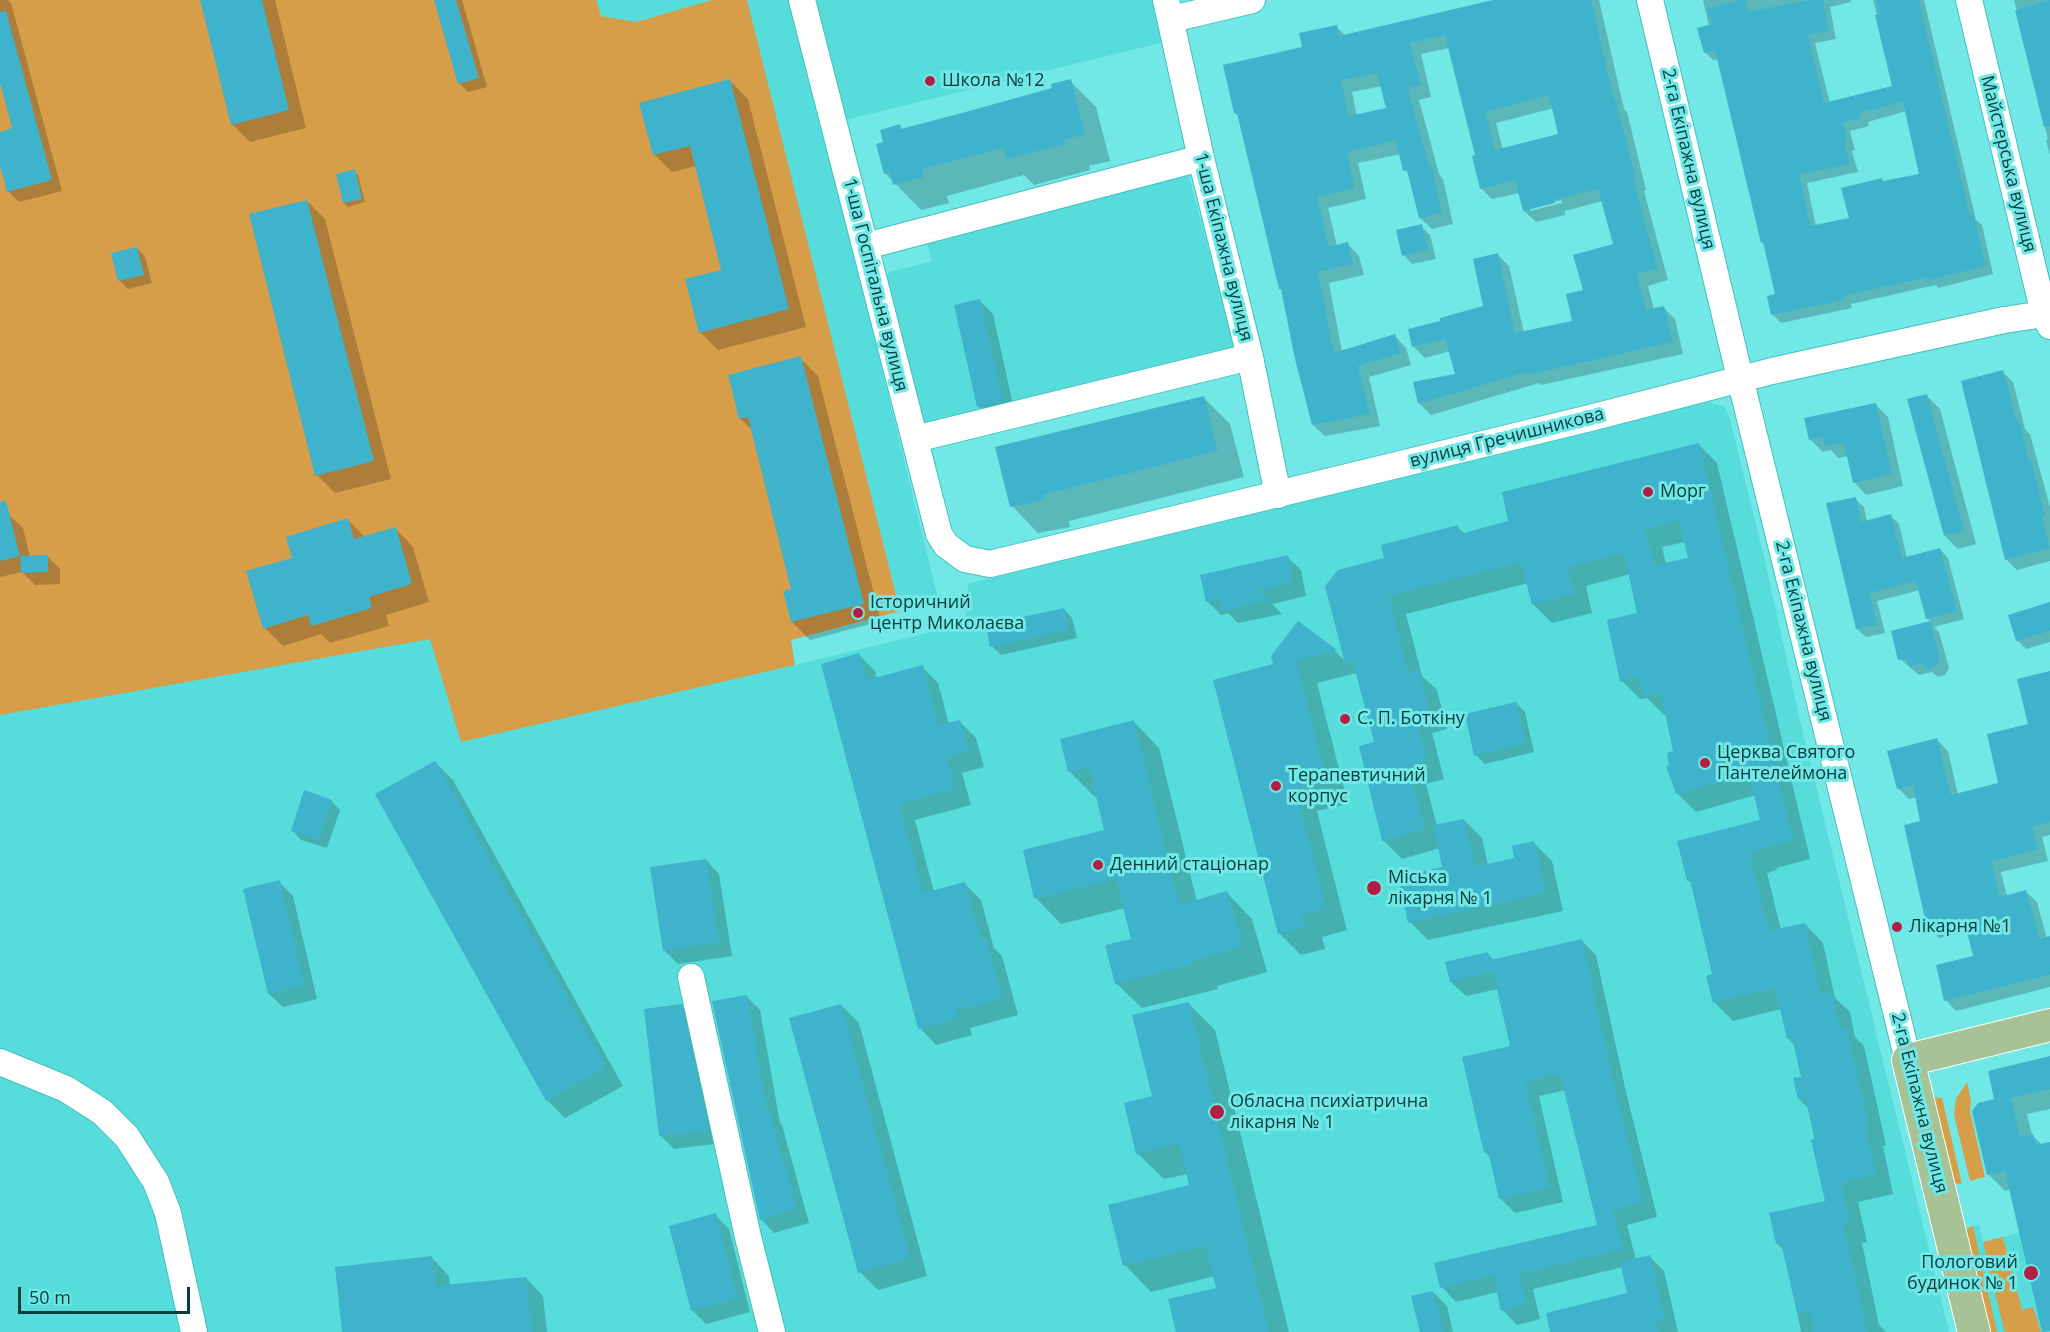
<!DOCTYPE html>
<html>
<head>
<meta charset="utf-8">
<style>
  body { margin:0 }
  #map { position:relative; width:2050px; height:1332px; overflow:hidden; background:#71e7e6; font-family:"Open Sans",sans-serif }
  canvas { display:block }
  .scale { position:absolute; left:18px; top:1287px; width:172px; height:27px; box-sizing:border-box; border:3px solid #063e3e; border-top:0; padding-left:8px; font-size:18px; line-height:21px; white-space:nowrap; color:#063e3e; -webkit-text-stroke:4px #71e7e6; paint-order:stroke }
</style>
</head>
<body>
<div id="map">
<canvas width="2050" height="1332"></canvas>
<div class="scale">50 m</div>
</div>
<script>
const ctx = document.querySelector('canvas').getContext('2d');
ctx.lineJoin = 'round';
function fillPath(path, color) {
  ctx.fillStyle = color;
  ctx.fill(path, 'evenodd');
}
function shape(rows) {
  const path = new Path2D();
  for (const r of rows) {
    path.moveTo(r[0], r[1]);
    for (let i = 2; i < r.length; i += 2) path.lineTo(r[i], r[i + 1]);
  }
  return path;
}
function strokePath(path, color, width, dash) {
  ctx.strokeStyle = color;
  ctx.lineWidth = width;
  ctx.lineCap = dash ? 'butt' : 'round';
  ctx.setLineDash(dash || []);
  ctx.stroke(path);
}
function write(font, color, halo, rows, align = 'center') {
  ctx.font = font + ' "Open Sans",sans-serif';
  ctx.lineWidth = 6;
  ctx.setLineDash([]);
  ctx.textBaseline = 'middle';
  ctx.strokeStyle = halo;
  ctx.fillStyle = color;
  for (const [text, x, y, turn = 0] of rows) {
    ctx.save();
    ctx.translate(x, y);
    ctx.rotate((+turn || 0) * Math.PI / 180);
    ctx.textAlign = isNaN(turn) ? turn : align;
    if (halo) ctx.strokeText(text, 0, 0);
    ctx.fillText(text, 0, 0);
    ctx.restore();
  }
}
fillPath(shape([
  [0,0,792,0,938,599,791,640,795,665,965,624,968,584,1700,400,1724,406,1729,416,1765,561,1799,716,1949,1332,0,1332],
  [815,0,1155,0,1164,42,845,120],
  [1186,166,1235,347,925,427,885,278,890,272,932,261,925,236],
  [1979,1225,1983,1242,2050,1225,2050,1332,1988,1332,1968,1228]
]), '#56dcdb');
fillPath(shape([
  [0,0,596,0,601,16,636,22,712,0,747,0,900,611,791,640,795,665,461,742,430,639,0,715],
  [1967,1082,1971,1101,1970,1111,1985,1177,1970,1181,1954,1115,1956,1099],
  [1931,1097,1942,1098,1962,1184,1952,1183],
  [1973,1226,1997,1332,1988,1332,1964,1230],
  [2003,1237,2022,1310,2033,1307,2041,1332,2007,1332,2004,1330,1983,1242]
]), '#d79e49');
fillPath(shape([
  [0,0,8,0,11,3,62,191,19,202,8,191,0,160,0,133,14,129,0,77],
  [201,0,275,0,306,128,250,142,232,124],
  [436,0,462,0,487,87,468,92,459,83],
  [1497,0,1599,0,1624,109,1627,112,1646,190,1644,191,1668,280,1648,286,1654,310,1664,308,1675,319,1683,354,1541,385,1539,383,1431,415,1419,403,1457,375,1450,351,1425,358,1413,346,1485,307,1498,255,1509,266,1524,333,1574,322,1585,291,1615,245,1603,201,1565,211,1565,215,1536,222,1524,211,1520,193,1492,199,1481,188,1476,156,1449,48,1421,54,1431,97,1419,100,1439,174,1443,179,1453,224,1432,229,1420,218,1409,174,1405,170,1401,154,1358,163,1366,199,1328,208,1337,246,1348,244,1359,256,1364,275,1329,283,1342,352,1395,336,1406,348,1411,365,1369,377,1380,426,1325,436,1313,425,1283,291,1240,118,1235,113,1304,48,1336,27,1346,36],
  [1382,86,1388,109,1357,116,1352,92],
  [1554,108,1560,136,1503,150,1496,123],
  [1562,200,1562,203,1530,211,1530,208],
  [1703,0,1851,0,1851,2,1830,7,1836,39,1815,43,1830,103,1894,87,1883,37,1873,0,1924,0,1976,220,1982,225,1993,274,1938,288,1936,285,1851,304,1852,308,1781,323,1772,314,1777,295,1766,246,1762,242,1719,59,1713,60,1705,52,1709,26],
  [1906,111,1921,175,1884,183,1850,219,1816,227,1807,183,1858,172,1852,151,1855,150,1850,131,1869,126,1868,122],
  [2014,0,2050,0,2050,155,2046,140,2048,139,2030,68,2032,67],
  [730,81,748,99,806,327,718,350,700,332,723,271,696,166,672,172,654,154],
  [1070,81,1096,107,1110,161,1089,166,1090,170,1034,185,1024,175,947,196,949,203,921,210,885,173,885,143,900,126,903,130,1054,89],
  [354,171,358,175,365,202,348,207,344,203],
  [307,201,325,219,391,479,335,493,317,475],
  [1421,226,1430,235,1436,259,1412,264,1404,255],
  [137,248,145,257,152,283,128,289,119,280],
  [979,300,993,314,1015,414,992,420,978,406],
  [800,358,818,376,881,621,810,640,792,622,793,590,753,431,740,418],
  [2002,371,2013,382,2025,429,2030,434,2050,507,2050,561,2017,570,2006,559],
  [1927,396,1940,409,1976,544,1958,549,1945,536],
  [1204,398,1230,424,1244,477,1069,521,1070,527,1038,533,1012,506],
  [1876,405,1888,417,1903,486,1866,495,1854,482,1848,456,1838,458,1831,450,1823,452,1810,439],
  [1699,445,1717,463,1810,859,1776,868,1777,870,1767,873,1781,930,1805,924,1823,943,1835,998,1850,1012,1855,1037,1864,1046,1886,1145,1883,1146,1893,1194,1858,1202,1867,1242,1862,1243,1879,1325,1886,1332,1801,1332,1785,1251,1777,1244,1826,1202,1809,1109,1799,1099,1803,1078,1795,1046,1788,1038,1781,1009,1733,1021,1714,1002,1714,975,1692,884,1688,880,1762,821,1756,795,1696,812,1677,793,1671,767,1675,753,1667,715,1664,715,1647,698,1640,699,1622,681,1639,614,1630,574,1586,586,1592,613,1552,623,1534,605,1528,583,1406,614,1422,676,1437,690,1447,729,1432,733,1444,779,1426,784,1437,826,1464,820,1482,838,1488,865,1516,859,1534,843,1552,861,1563,911,1428,940,1410,922,1444,868,1440,848,1402,859,1383,840,1376,743,1356,673,1317,683,1348,804,1317,811,1347,930,1322,937,1325,949,1301,955,1279,933,1275,665,1298,623,1336,652,1346,662,1386,559,1457,527,1465,534,1510,522],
  [1685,542,1689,559,1666,564,1662,547],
  [1855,499,1864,507,1867,522,1891,516,1899,524,1907,558,1940,549,1948,558,1964,619,1934,627,1939,632,1949,668,1945,675,1938,677,1932,672,1919,675,1900,659,1893,632,1931,622,1927,618,1920,590,1877,601,1885,633,1866,637,1857,629],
  [9,515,23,528,30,557,47,556,60,569,60,584,35,585,22,572,0,577,0,517],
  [348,520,365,537,395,528,413,547,429,602,386,615,389,626,330,643,321,634,283,646,265,628,294,559],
  [1287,557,1301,570,1306,596,1272,604,1282,614,1238,623,1228,613,1221,615,1207,601],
  [2050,604,2050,642,2026,649,2017,640],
  [1064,609,1072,618,1077,638,1001,655,992,646],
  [859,655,875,671,877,679,922,667,938,683,949,724,959,721,976,738,984,767,962,773,971,805,915,820,934,892,965,884,981,900,994,948,1002,956,1018,1015,970,1028,972,1035,936,1045,920,1028],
  [2050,673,2050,835,2042,837,2048,861,2001,872,2007,897,2026,892,2037,902,2047,939,2050,938,2050,987,1956,1011,1946,1000,1975,957,1968,931,1939,938,1929,927,1922,822,1917,797,1909,799,1898,788,1937,740,1948,751,1958,795,2000,784,2030,725],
  [1516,703,1525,712,1534,752,1485,764,1476,755],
  [1134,722,1159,748,1197,902,1227,893,1252,919,1267,972,1217,986,1218,989,1142,1008,1116,983,1133,940,1125,908,1061,924,1036,898,1106,831,1098,796,1095,797,1069,771],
  [435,762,453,780,623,1086,565,1118,547,1100],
  [331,801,340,810,327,848,301,840,293,831],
  [706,860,719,874,732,956,678,964,664,950],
  [279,882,293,896,317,999,283,1007,269,994],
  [1581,940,1596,955,1626,1092,1657,1217,1627,1225,1636,1260,1650,1257,1664,1271,1678,1332,1551,1332,1629,1294,1623,1267,1533,1289,1540,1319,1517,1325,1503,1310,1498,1292,1456,1302,1442,1287,1599,1226,1566,1090,1539,1096,1563,1202,1515,1213,1500,1198,1491,1158,1485,1152,1512,1047,1498,989,1466,996,1451,982,1488,954,1494,960],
  [746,996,760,1010,780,1123,782,1125,809,1223,774,1233,761,1219],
  [1188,1003,1215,1030,1289,1332,1178,1332,1218,1289,1215,1276,1151,1292,1125,1265,1191,1186,1188,1174,1164,1179,1137,1153,1154,1097],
  [841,1005,859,1023,927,1276,878,1290,860,1272],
  [681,1006,695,1019,722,1143,674,1149,660,1135],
  [2050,1058,2050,1109,2027,1114,2032,1135,2042,1145,2050,1143,2050,1317,2011,1189,2005,1191,1988,1174,1996,1101],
  [715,1215,729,1229,750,1312,706,1324,692,1310],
  [432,1258,449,1276,450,1286,526,1278,543,1296,547,1332,343,1332],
  [1433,1292,1447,1306,1453,1332,1422,1332]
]), '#0003');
fillPath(shape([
  [200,0,262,0,289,110,231,125],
  [434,0,456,0,479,78,458,84],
  [1493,0,1591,0,1614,99,1615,98,1636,179,1633,179,1658,269,1637,274,1646,310,1664,306,1673,342,1528,375,1527,372,1418,404,1413,382,1455,374,1445,339,1412,347,1408,329,1440,321,1440,318,1483,306,1473,259,1498,253,1515,333,1572,321,1566,294,1583,290,1573,255,1613,244,1598,189,1554,200,1555,203,1523,211,1515,180,1480,189,1472,156,1475,155,1445,35,1410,43,1421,85,1408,88,1429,166,1432,165,1442,213,1419,218,1407,170,1403,171,1396,141,1347,152,1355,188,1317,197,1329,247,1348,242,1353,264,1318,272,1334,353,1395,334,1401,353,1358,366,1370,414,1312,425,1295,359,1281,289,1279,289,1237,113,1234,113,1223,65,1302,47,1299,33,1337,25,1339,36],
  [1377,73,1386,108,1349,116,1341,80],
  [1549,95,1558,134,1495,150,1486,112],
  [1739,0,1745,0,1748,12,1810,0,1823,0,1829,31,1808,35,1824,103,1892,86,1875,15,1880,14,1876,0,1919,0,1970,216,1974,215,1986,266,1928,280,1928,277,1844,296,1845,300,1771,315,1767,296,1775,294,1763,242,1761,243,1715,50,1704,53,1697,28,1712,24,1707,9],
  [1903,102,1919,174,1883,181,1882,178,1841,188,1849,218,1810,226,1800,175,1850,164,1845,143,1848,142,1843,123,1861,118,1860,113],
  [2050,0,2050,126,2044,127,2015,10],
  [6,11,52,180,7,192,0,166,0,132,12,128,0,83,0,12],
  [730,79,789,309,699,333,685,279,721,270,690,146,653,155,639,103],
  [1071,79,1085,134,1064,140,1065,144,1007,159,1003,148,969,157,922,169,924,177,893,185,890,172,884,174,876,144,883,142,880,130,900,124,901,129,962,113,1052,88,1051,84],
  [355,169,362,199,343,203,336,174],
  [307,200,374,461,315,476,249,214],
  [1422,224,1428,250,1402,256,1396,230],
  [137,247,144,275,118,281,111,253],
  [980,299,1003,401,977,407,954,305],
  [801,356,864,604,791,622,783,591,791,589,748,417,739,419,728,375],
  [2003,370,2017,423,2020,422,2029,461,2031,460,2037,482,2045,515,2042,516,2050,548,2005,560,1961,381],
  [1927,394,1964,531,1944,536,1907,399],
  [1204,396,1218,451,1043,495,1045,500,1010,507,995,447],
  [1876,403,1892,474,1853,483,1844,443,1825,446,1823,437,1809,440,1804,418],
  [1699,443,1793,841,1759,849,1759,852,1750,854,1769,931,1805,923,1821,995,1832,992,1840,1028,1846,1026,1869,1127,1865,1128,1876,1175,1841,1183,1849,1224,1844,1225,1867,1332,1814,1332,1810,1310,1797,1313,1781,1243,1776,1244,1769,1213,1825,1201,1811,1140,1815,1139,1805,1097,1798,1099,1793,1078,1801,1077,1792,1037,1787,1039,1775,988,1713,1003,1706,976,1712,974,1690,880,1687,881,1677,841,1760,820,1749,774,1676,794,1666,766,1669,766,1667,753,1673,751,1661,694,1644,697,1640,677,1620,682,1607,620,1637,613,1624,553,1568,567,1575,594,1532,605,1521,562,1389,596,1408,673,1419,670,1429,711,1415,715,1427,761,1408,766,1425,829,1382,841,1359,746,1374,742,1353,662,1345,664,1325,586,1338,570,1384,558,1381,545,1458,525,1460,534,1508,521,1502,492],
  [1679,521,1688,558,1654,565,1645,529],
  [1856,497,1861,522,1891,514,1902,558,1940,548,1957,611,1926,619,1916,581,1870,593,1877,625,1856,629,1826,503],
  [6,501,20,556,0,561,0,502],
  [348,518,354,539,396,527,412,584,369,597,372,608,311,626,308,615,263,629,246,571,292,558,286,537],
  [48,555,48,572,21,573,20,556],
  [1288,555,1293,582,1258,591,1270,600,1223,611,1220,599,1206,602,1200,575],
  [2050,602,2050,631,2016,641,2008,615],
  [1064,608,1069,630,990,647,986,625],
  [1298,621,1337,650,1296,661,1327,782,1296,790,1326,908,1300,915,1304,927,1278,934,1213,680,1273,664,1271,656],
  [1930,621,1940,659,1936,666,1928,669,1921,664,1909,666,1907,659,1898,660,1891,631],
  [859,653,867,680,923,665,938,725,960,720,968,751,947,757,955,789,899,804,923,893,965,882,981,940,986,938,1002,999,955,1011,957,1019,918,1029,821,664],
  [2050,671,2050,822,2032,826,2038,850,1991,861,2000,897,2026,890,2040,939,2050,936,2050,975,1944,1001,1936,965,1973,956,1964,920,1927,928,1904,825,1920,821,1913,785,1897,789,1887,751,1937,738,1951,795,1998,783,1987,734,2028,724,2017,679],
  [1516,702,1526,744,1474,756,1465,714],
  [1134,720,1179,905,1227,891,1243,946,1193,961,1194,964,1115,984,1105,945,1131,939,1116,879,1034,899,1023,850,1104,830,1089,767,1068,772,1060,739],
  [435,761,606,1067,546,1101,375,794],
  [304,790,332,800,319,840,291,831],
  [1464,819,1475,867,1514,858,1512,846,1534,841,1545,893,1408,923,1398,877,1442,867,1434,825],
  [706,859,719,942,663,951,650,867],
  [280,880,304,986,268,994,243,889],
  [1582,939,1612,1076,1643,1202,1613,1210,1623,1249,1519,1274,1527,1304,1501,1311,1493,1275,1440,1288,1434,1263,1597,1225,1560,1074,1525,1082,1550,1188,1499,1199,1488,1151,1484,1153,1462,1057,1510,1046,1493,972,1450,982,1445,962,1488,952,1490,960],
  [747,995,767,1110,769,1110,797,1209,760,1220,712,1001],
  [1189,1002,1269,1332,1176,1332,1168,1299,1216,1288,1206,1246,1123,1266,1108,1205,1189,1185,1179,1143,1136,1154,1124,1103,1152,1096,1132,1015],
  [682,1004,709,1130,659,1136,644,1009],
  [841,1004,910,1258,858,1273,789,1018],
  [2050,1056,2050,1089,2011,1098,2020,1137,2033,1134,2036,1145,2050,1142,2050,1331,2042,1332,2005,1171,1987,1175,1972,1111,1978,1103,1994,1099,1988,1071],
  [716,1213,738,1299,691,1311,669,1226],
  [1650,1255,1665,1319,1656,1321,1659,1332,1550,1332,1546,1313,1627,1293,1620,1262],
  [432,1256,435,1286,526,1277,532,1332,342,1332,335,1267],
  [1433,1291,1443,1332,1420,1332,1411,1296]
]), '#3fb3cb');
const minor = shape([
  [802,0,939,534,946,545,965,559,990,564,1590,418,1772,371,2004,320,2050,313],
  [1166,0,1201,158,1250,357,1278,495],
  [1650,0,1740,378,1908,1060],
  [1969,0,2044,314,2050,326],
  [1172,19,1252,0],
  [866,246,1201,158],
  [915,439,1250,357],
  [691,977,748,1237,772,1332],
  [0,1062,66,1089,102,1112,127,1137,156,1182,168,1213,194,1332]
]);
const major = shape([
  [1974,1332,1908,1060,2050,1025]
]);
strokePath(minor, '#44bfbe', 28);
strokePath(major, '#fff', 34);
strokePath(minor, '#fff', 26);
strokePath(major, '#a7c295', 32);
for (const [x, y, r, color] of [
  [930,81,6,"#b21f42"],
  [1648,492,6,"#b21f42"],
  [858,613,6,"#b21f42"],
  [1345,719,6,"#b21f42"],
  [1705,763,6,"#b21f42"],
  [1276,786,6,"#b21f42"],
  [1098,865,6,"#b21f42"],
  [1374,888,8,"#b21f42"],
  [1897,927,6,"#b21f42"],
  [1217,1112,8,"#b21f42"],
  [2031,1273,8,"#b21f42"]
]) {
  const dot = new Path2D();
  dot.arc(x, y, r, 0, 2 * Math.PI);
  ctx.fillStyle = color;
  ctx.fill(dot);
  strokePath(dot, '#71e7e6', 2);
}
write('18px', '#063e3e', '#71e7e6', [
  ["Школа №12",942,81],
  ["Морг",1660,492],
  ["Історичний",870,603],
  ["центр Миколаєва",870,624],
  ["С. П. Боткіну",1357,719],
  ["Церква Святого",1717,753],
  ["Пантелеймона",1717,774],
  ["Терапевтичний",1288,776],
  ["корпус",1288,797],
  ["Денний стаціонар",1110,865],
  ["Міська",1388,878],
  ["лікарня № 1",1388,899],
  ["Лікарня №1",1909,927],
  ["Обласна психіатрична",1230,1102],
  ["лікарня № 1",1230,1123],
  ["Пологовий",2018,1263,"right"],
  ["будинок № 1",2018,1284,"right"]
], 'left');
write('18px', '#063e3e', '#71e7e6', [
  ["2-га Екіпажна вулиця",1688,159,77],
  ["Майстерська вулиця",2008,164,76],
  ["1-ша Екіпажна вулиця",1223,247,76],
  ["1-ша Госпітальна вулиця",875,285,76],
  ["вулиця Гречишникова",1507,438,-14],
  ["2-га Екіпажна вулиця",1803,631,76],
  ["2-га Екіпажна вулиця",1919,1103,76]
]);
</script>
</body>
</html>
